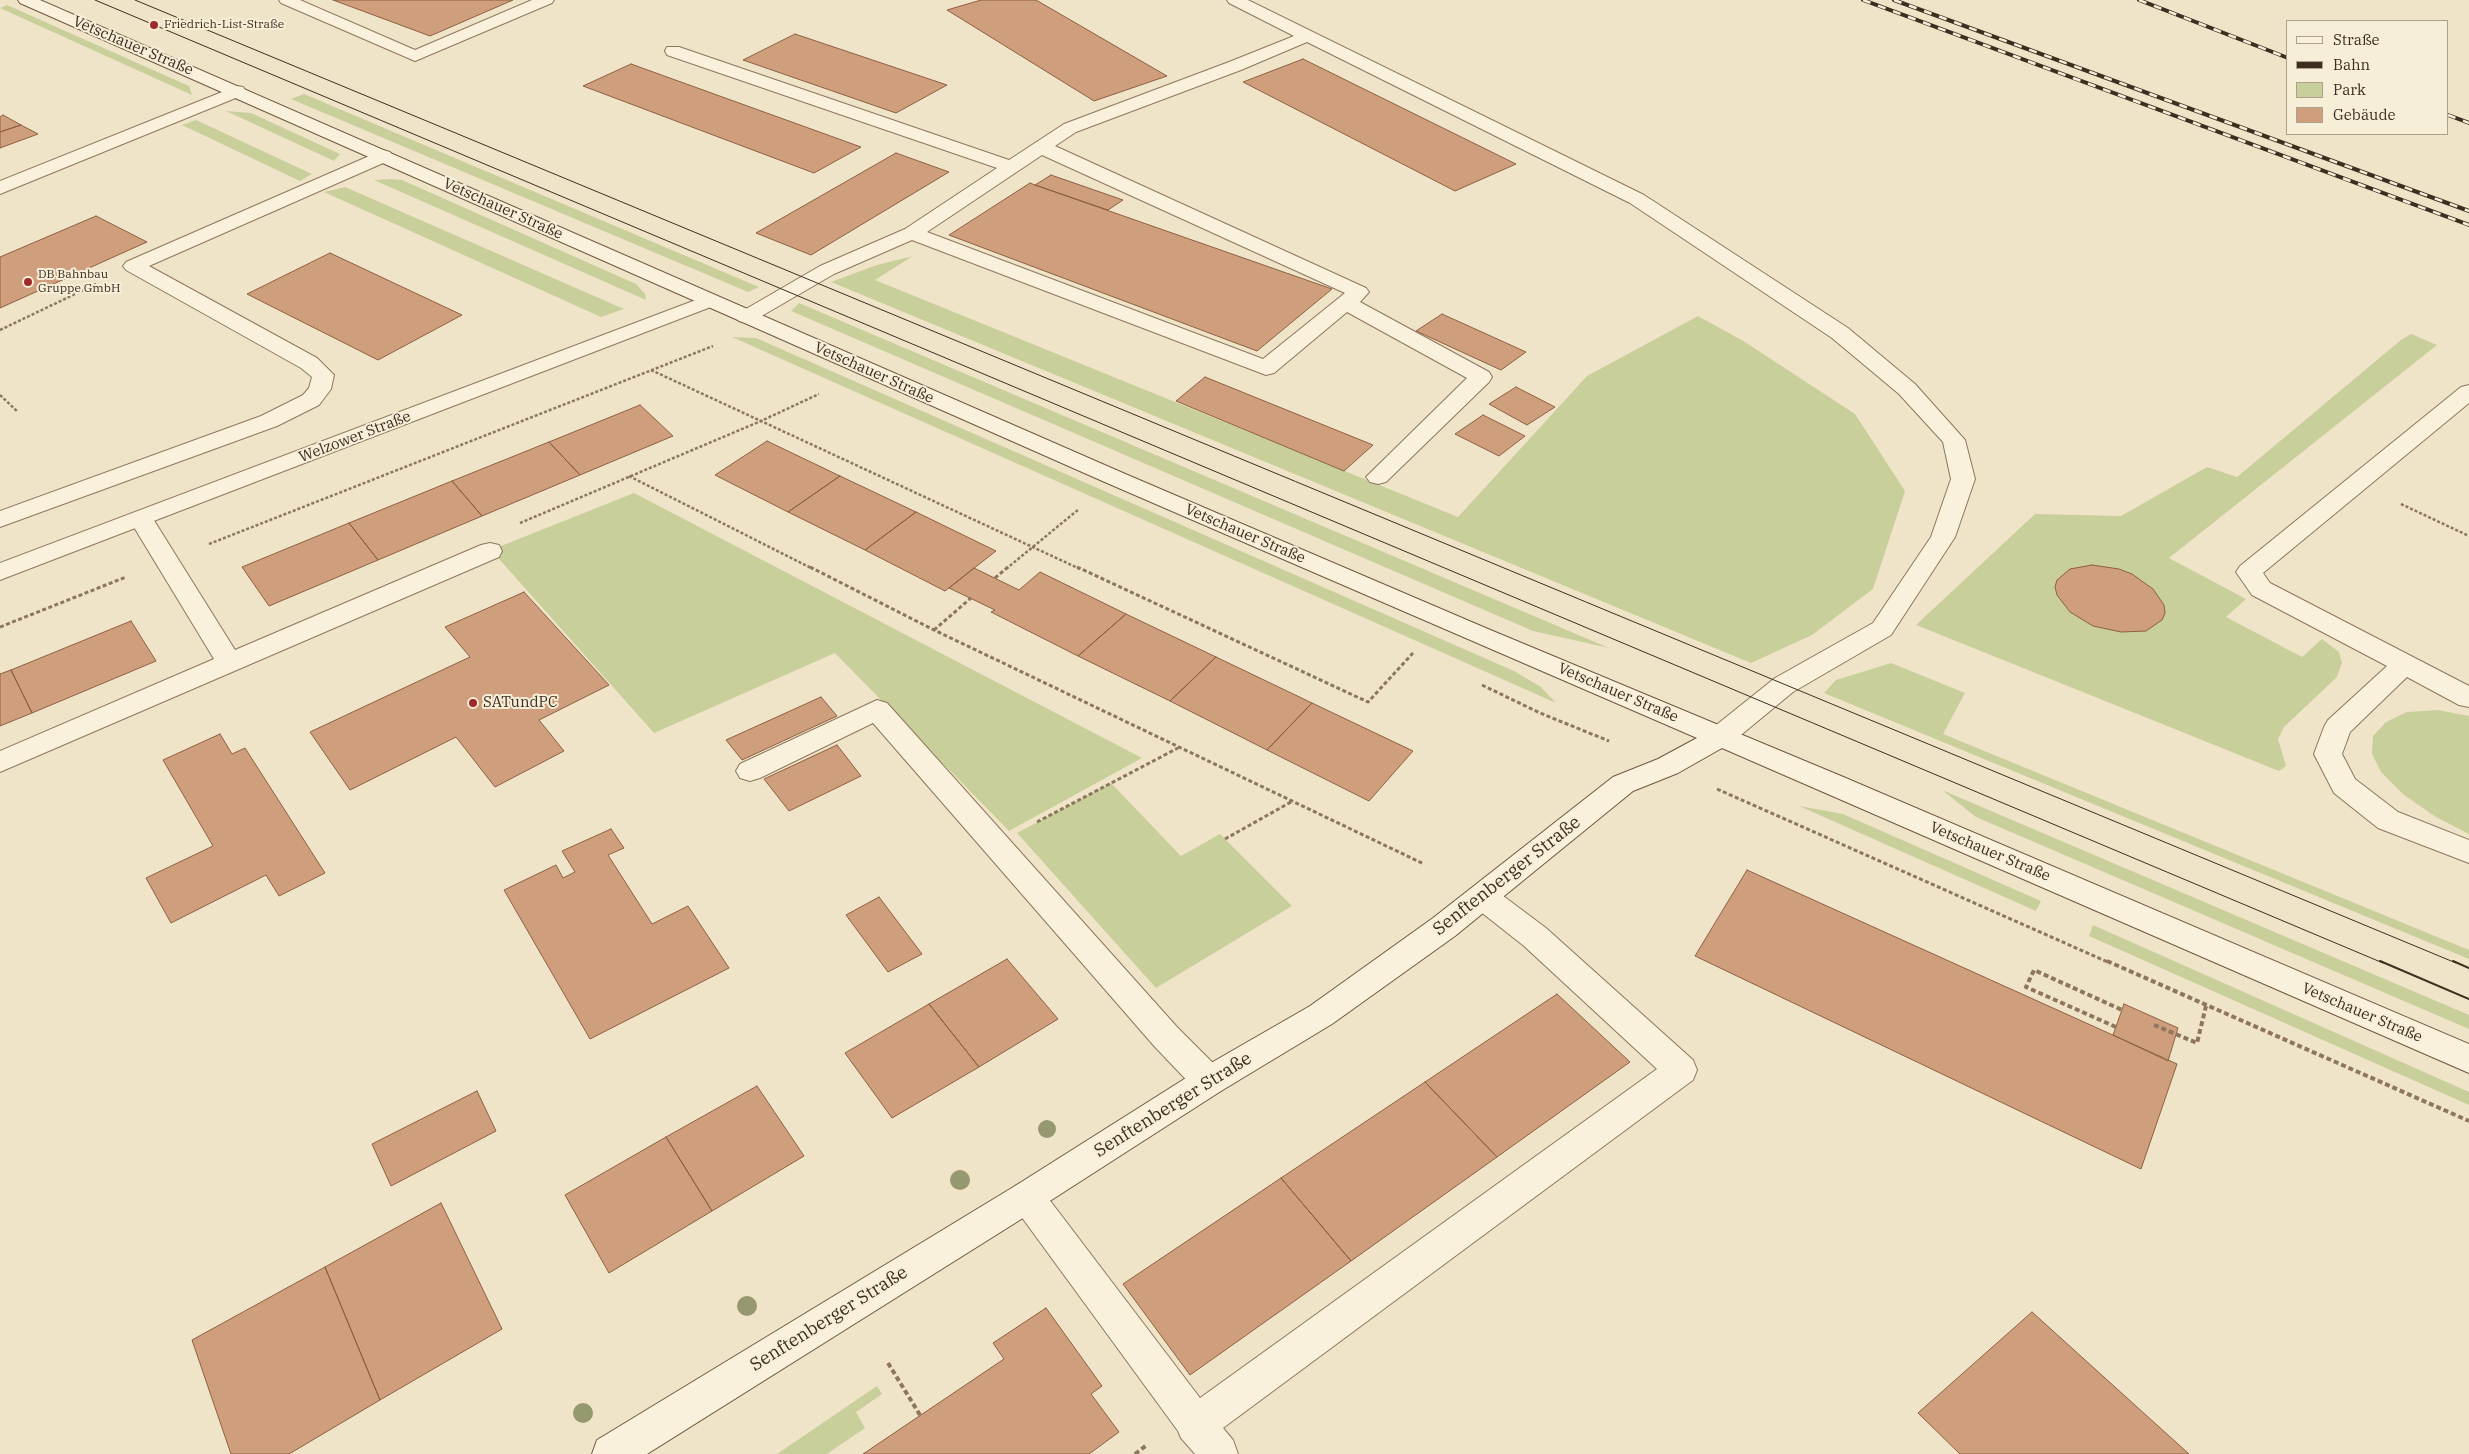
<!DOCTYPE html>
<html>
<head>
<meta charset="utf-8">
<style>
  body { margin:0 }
  #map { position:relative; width:2469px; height:1454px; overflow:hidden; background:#f0e4c8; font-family:"IBM Plex Serif",serif }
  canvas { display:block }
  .legend { position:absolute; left:2286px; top:20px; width:162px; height:115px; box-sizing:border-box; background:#f7eed8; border:1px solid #ada18e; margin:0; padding:6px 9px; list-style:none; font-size:15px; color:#3d2e20 }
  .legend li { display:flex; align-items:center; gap:10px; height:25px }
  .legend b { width:25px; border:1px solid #ada18e }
</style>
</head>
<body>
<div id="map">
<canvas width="2469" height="1454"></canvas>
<ul class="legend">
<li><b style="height:6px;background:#faf1dc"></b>Straße</li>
<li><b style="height:6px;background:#3d2e20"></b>Bahn</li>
<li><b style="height:14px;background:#c9cf9b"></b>Park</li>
<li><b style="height:14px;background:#cf9f7d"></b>Gebäude</li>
</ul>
</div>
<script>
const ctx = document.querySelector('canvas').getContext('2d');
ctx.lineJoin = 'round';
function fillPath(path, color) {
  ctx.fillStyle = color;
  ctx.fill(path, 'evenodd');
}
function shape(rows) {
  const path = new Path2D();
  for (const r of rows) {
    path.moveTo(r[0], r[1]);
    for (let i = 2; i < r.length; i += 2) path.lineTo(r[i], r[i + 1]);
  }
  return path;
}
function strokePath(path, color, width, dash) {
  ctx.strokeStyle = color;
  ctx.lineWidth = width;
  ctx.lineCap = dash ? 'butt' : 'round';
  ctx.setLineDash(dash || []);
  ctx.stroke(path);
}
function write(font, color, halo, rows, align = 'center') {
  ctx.font = font + ' "IBM Plex Serif",serif';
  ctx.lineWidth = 4;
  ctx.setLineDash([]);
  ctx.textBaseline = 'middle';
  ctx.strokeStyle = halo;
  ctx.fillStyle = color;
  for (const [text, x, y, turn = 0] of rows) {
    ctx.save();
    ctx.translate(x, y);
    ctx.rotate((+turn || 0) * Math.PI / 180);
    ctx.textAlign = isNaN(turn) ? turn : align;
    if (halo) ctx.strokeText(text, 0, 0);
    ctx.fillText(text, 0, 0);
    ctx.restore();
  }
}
fillPath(shape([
  [7,5,189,86,192,95,0,8],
  [304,94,759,287,748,292,291,99],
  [226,111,251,113,340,154,334,161],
  [196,120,312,174,300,181,182,125],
  [391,179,402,180,636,284,645,294,646,300,374,180],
  [345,187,624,309,601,317,324,192],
  [913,256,875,280,1458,517,1587,376,1698,316,1745,342,1855,414,1905,491,1873,589,1812,635,1751,663,831,282,877,265],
  [799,303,1609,648,1533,631,791,311],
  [2411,334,2437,345,2169,558,2246,599,2226,617,2302,657,2322,639,2339,652,2342,663,2337,677,2284,727,2278,739,2286,766,2279,771,1916,625,2035,514,2121,516,2207,467,2237,477,2401,340],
  [732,337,756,338,1514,671,1541,687,1556,703],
  [634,493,1142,758,1009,831,835,653,654,733,491,550],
  [1891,663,1965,693,1943,734,2469,950,2469,959,1824,693,1836,680],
  [2438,710,2469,716,2469,834,2436,817,2404,795,2381,772,2372,754,2373,736,2386,722,2407,712],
  [1111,783,1181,856,1220,834,1292,906,1156,988,1017,833],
  [1942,790,2469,1015,2469,1029,1976,817],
  [1799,806,1843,814,2041,901,2036,911],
  [2093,925,2469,1092,2469,1105,2089,936],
  [877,1386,882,1394,856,1412,865,1428,827,1454,777,1454]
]), '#c9cf9b');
const building = shape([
  [333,0,513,0,430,36,333,0],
  [981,0,1036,0,1167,76,1094,101,947,10,981,0],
  [795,34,947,85,896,113,743,60,795,34],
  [1303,59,1516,164,1455,191,1243,82,1303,59],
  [631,64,861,147,814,173,583,86,631,64],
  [3,115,21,125,0,132,0,117,3,115],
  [21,125,38,134,0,148,0,132,21,125],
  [896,153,949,172,811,255,756,233,896,153],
  [1051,175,1123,200,1108,210,1035,185,1051,175],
  [1030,183,1035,185,1332,289,1257,351,949,235,1030,183],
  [96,216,147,242,0,308,0,257,96,216],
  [330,253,462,315,378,360,247,294,330,253],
  [1442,314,1526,352,1501,370,1416,331,1442,314],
  [1205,377,1373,445,1344,471,1176,401,1205,377],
  [1516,387,1555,407,1527,425,1489,404,1516,387],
  [640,405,673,436,580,475,549,442,640,405],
  [1483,415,1525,436,1499,456,1455,434,1483,415],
  [767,441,840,476,788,512,715,475,767,441],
  [549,442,580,475,482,516,452,481,549,442],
  [840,476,916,512,865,550,788,512,840,476],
  [452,481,482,516,378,560,349,523,452,481],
  [916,512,996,551,945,591,865,550,916,512],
  [349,523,378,560,269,606,242,567,349,523],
  [2092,565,2119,569,2132,574,2153,589,2164,605,2165,613,2162,620,2146,631,2121,632,2093,626,2070,612,2057,595,2055,587,2057,580,2070,569,2092,565],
  [974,568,1019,590,1040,572,1126,614,1078,656,991,612,995,610,949,588,974,568],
  [524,592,609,685,539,720,564,751,495,787,456,737,350,790,310,732,470,657,445,627,524,592],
  [1126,614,1216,657,1170,701,1078,656,1126,614],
  [131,621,156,661,32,713,11,670,131,621],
  [1216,657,1312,703,1267,750,1170,701,1216,657],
  [11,670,32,713,0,726,0,674,11,670],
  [821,697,837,716,742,760,726,740,821,697],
  [1312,703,1413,751,1369,801,1267,750,1312,703],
  [220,734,232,754,245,748,325,873,279,896,266,875,171,923,146,878,213,846,163,760,220,734],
  [837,745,861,776,789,811,764,779,837,745],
  [611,829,624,848,608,855,652,924,688,906,729,968,590,1039,504,890,556,865,563,878,575,872,562,851,611,829],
  [1747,870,2177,1064,2141,1169,1695,956,1747,870],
  [879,897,922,954,888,972,846,915,879,897],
  [1007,959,1058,1019,979,1067,929,1004,1007,959],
  [1557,994,1630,1062,1497,1157,1425,1082,1557,994],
  [929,1004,979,1067,892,1118,845,1053,929,1004],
  [2124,1004,2178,1028,2168,1061,2113,1035,2124,1004],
  [1425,1082,1497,1157,1351,1261,1281,1178,1425,1082],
  [757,1086,804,1156,712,1211,666,1137,757,1086],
  [477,1091,496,1131,391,1186,372,1144,477,1091],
  [666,1137,712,1211,609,1273,565,1195,666,1137],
  [1281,1178,1351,1261,1190,1375,1123,1284,1281,1178],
  [441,1203,502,1329,380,1400,325,1267,441,1203],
  [325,1267,380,1400,289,1454,231,1454,192,1340,325,1267],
  [1046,1308,1102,1386,1091,1394,1119,1432,1089,1454,863,1454,1004,1359,993,1343,1046,1308],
  [2032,1312,2189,1454,1960,1454,1918,1413,2032,1312]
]);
fillPath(building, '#cf9f7d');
strokePath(building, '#8d5f41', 1);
const lane = shape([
  [279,0,300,0,415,50,532,0,554,0,552,3,415,61,281,3,279,0],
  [1227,0,1248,0,1644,195,1848,328,1915,384,1965,440,1975,479,1955,537,1891,635,1793,692,1730,744,1720,747,1710,744,1706,737,1710,730,1775,678,1873,623,1931,537,1951,479,1943,442,1899,394,1832,338,1630,203,1307,42,1241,70,1076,132,1055,146,1366,288,1369,292,1360,302,1489,372,1492,377,1489,382,1386,482,1378,484,1370,482,1366,477,1467,378,1347,312,1274,373,1266,375,912,240,834,274,753,321,746,323,739,321,735,317,739,313,820,266,905,229,997,168,667,55,665,51,667,47,679,47,1009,160,1064,124,1229,62,1294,36,1229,3,1227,0],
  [1042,155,1345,293,1263,359,927,232,1042,155],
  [383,150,390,152,392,156,390,160,149,266,317,358,334,375,331,389,319,405,277,426,0,527,0,511,261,416,303,395,309,388,312,377,301,368,126,270,123,266,126,262,383,150],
  [2469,385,2469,403,2263,573,2270,583,2469,686,2469,707,2459,705,2407,677,2350,732,2342,754,2355,779,2398,812,2469,840,2469,863,2378,828,2334,793,2314,754,2324,727,2328,720,2387,666,2252,595,2236,572,2240,566,2461,387,2469,385],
  [141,511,150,514,235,650,481,545,490,543,499,545,502,551,499,557,0,772,0,751,214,659,129,519,132,514,141,511],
  [877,700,887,703,1177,1027,1221,1071,1226,1081,1221,1091,1209,1095,1197,1091,1155,1047,873,723,760,778,750,781,740,778,736,771,740,764,877,700],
  [1483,885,1494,889,1546,928,1693,1060,1697,1070,1693,1080,1223,1428,1233,1440,1238,1454,1195,1454,1181,1438,1178,1431,1015,1208,1010,1197,1015,1186,1027,1181,1039,1186,1200,1398,1657,1069,1524,946,1472,905,1468,897,1472,889,1483,885]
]);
const street = shape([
  [237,86,243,87,246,91,243,95,0,194,0,181,237,86],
  [709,295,716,297,719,301,716,305,0,580,0,563,709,295]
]);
const secondary = shape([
  [18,0,40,0,1123,473,1488,629,1841,776,2469,1044,2469,1073,1722,748,1678,773,1633,791,1455,936,1332,1024,1221,1091,1039,1208,647,1454,592,1454,597,1440,1015,1186,1197,1071,1310,1006,1433,918,1613,777,1658,759,1697,738,1107,483,20,3,18,0]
]);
strokePath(lane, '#8d765c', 2);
strokePath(street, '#8d765c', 2);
strokePath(secondary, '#6f573f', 2);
strokePath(shape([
  [0,330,96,284],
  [651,370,1080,569],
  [0,395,18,412],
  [629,476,813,569],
  [2401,504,2469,536],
  [520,523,761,421,819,394],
  [209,544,713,346],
  [1006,569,1079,509]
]), '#8d765c', 2.5, [3, 2]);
strokePath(shape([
  [810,567,934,630,1424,864],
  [1077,567,1368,702,1413,653],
  [995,578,1008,567],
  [0,627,126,577],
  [934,630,971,598],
  [1482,685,1540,713,1609,741],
  [1717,789,2110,963],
  [1037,822,1178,748],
  [1225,839,1291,802]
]), '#8d765c', 3, [4, 2.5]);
strokePath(shape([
  [2107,961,2469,1121],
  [2154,1025,2197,1043,2206,1006],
  [2116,1027,2026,987,2034,970,2122,1010],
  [888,1363,920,1415],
  [1135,1454,1147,1445]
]), '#8d765c', 4, [5, 3]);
fillPath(lane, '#faf1dc');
fillPath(street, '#faf1dc');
fillPath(secondary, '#faf1dc');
strokePath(shape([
  [95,0,2383,963],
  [135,0,2456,963]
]), '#3d2e20', 1);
strokePath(shape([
  [2380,961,2469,999],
  [2453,961,2469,968]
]), '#3d2e20', 2);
const rail = shape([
  [1863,0,2469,225],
  [1894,0,2469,211],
  [2139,0,2288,58],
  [2448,115,2469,123]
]);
strokePath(rail, '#3d2e20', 4);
strokePath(rail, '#f7eed8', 2.5, [8]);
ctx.fillStyle = '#96986f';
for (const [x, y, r] of [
  [1047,1129,9],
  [960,1180,10],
  [747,1306,10],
  [583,1413,10]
]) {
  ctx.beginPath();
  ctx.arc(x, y, r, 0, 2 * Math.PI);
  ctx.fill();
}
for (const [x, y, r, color] of [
  [154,25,5,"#9e2a2b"],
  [28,282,5,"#9e2a2b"],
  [473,703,5,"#9e2a2b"]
]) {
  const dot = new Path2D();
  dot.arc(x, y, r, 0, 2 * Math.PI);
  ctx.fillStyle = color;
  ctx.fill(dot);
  strokePath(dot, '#f7eed8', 2);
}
write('12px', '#3d2e20', '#f7eed8', [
  ["Friedrich-List-Straße",164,25],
  ["DB Bahnbau",38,275],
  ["Gruppe GmbH",38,289]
], 'left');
write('15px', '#3d2e20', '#f7eed8', [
  ["Vetschauer Straße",133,46,23],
  ["Vetschauer Straße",503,209,24],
  ["Vetschauer Straße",874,373,24],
  ["Welzower Straße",355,437,-21],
  ["Vetschauer Straße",1245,534,23],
  ["Vetschauer Straße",1618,693,23],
  ["Vetschauer Straße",1990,852,23],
  ["Vetschauer Straße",2362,1013,23]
]);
write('15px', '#3d2e20', '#f7eed8', [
  ["SATundPC",483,703]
], 'left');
write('18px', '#3d2e20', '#f7eed8', [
  ["Senftenberger Straße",1507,876,-38],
  ["Senftenberger Straße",1173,1105,-32],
  ["Senftenberger Straße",829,1319,-32]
]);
</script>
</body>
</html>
